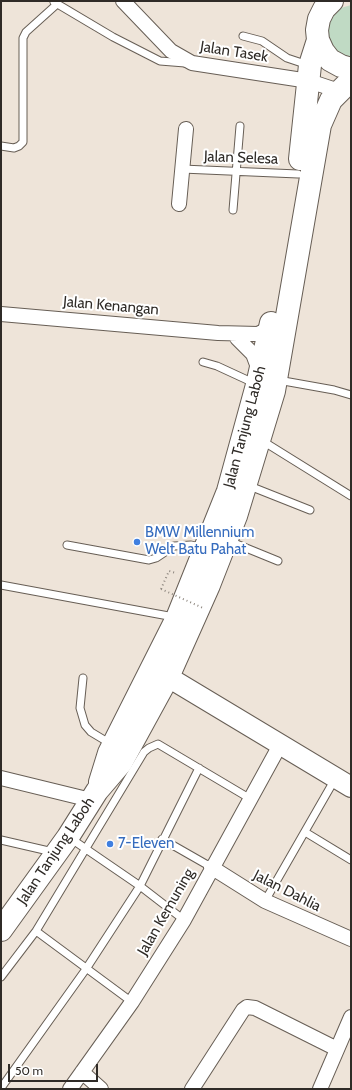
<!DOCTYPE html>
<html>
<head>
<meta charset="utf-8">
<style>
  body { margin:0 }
  #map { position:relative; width:352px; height:1090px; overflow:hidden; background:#eee4d9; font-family:Cabin,sans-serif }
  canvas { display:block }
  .frame { position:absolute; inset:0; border:2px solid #2f2b27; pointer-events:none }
  .scale { position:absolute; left:8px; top:1064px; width:90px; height:18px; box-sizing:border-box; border:2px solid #2f2b27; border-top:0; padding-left:5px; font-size:12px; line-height:14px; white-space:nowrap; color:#2f2b27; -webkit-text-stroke:3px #fff; paint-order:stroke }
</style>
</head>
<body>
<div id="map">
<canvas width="352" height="1090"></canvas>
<div class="frame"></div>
<div class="scale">50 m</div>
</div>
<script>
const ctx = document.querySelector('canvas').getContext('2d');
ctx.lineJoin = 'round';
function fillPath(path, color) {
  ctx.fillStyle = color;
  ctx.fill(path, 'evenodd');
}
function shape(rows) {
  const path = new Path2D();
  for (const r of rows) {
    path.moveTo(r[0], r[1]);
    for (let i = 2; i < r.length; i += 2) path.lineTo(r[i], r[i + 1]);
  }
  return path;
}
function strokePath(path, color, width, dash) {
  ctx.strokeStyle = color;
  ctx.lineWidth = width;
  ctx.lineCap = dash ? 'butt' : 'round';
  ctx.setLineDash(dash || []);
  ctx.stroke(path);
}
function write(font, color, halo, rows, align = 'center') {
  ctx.font = font + ' Cabin,sans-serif';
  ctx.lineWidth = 4;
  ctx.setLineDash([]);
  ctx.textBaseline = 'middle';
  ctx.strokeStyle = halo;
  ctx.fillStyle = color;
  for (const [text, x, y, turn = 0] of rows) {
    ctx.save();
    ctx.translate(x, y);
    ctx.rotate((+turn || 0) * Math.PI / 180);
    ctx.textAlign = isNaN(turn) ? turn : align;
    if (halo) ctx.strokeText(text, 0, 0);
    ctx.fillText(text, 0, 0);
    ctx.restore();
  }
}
fillPath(shape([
  [351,5,351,58,337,53,327,38,329,20,334,13,341,8]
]), '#c0dac4');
const lane = shape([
  [54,2,113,37,160,61,185,63],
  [243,36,262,41,287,58,308,65],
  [1,146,14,148,19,146,23,142,23,38,26,32,56,5],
  [182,169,298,174],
  [233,210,240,126],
  [203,362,217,366,256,384],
  [278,380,334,390,351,395],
  [261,440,351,496],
  [247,485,310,510],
  [229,541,278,561],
  [67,545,149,560,156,558,174,546,191,545,203,548],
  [1,585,174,617],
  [83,678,80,708,85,725,91,732,111,744],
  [305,832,351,860],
  [70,838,140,886,184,920],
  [162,839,211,867],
  [1,840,53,852],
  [265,901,335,779],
  [36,931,132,1002],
  [1,977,36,931,144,752,149,748,158,744,249,798],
  [1,1088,86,969,140,886,199,768]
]);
const street = shape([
  [123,1,171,51,192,63,309,81,339,91],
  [179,204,186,129],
  [1,314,218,333,258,334,270,328],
  [237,338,253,354,259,370],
  [1,778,91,800],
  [211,867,265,901,351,939],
  [82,1072,101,1089],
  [70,1089,132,1002,184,920,280,745],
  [192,1089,243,1010,247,1007,255,1008,337,1049],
  [320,1089,351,1017]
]);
const secondary = shape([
  [155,667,168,677,351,787]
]);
const highway = shape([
  [332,1,324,9,319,19,317,30,318,40,323,51,330,60,341,66,351,69],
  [300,159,310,65,318,40],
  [100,782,109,753,177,618,228,491,257,385,271,323],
  [1,930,68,837,97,791,121,763,168,677,209,585,236,516,274,391,320,125,331,100,351,80]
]);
strokePath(lane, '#675e55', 9);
strokePath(street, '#675e55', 16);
strokePath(secondary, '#675e55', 22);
strokePath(highway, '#675e55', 24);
strokePath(shape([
  [161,589,169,571,176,573]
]), '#8f8880', 2, [1, 3]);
strokePath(lane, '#fff', 7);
strokePath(street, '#fff', 14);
strokePath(secondary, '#fff', 20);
strokePath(highway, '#fff', 22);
strokePath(shape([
  [161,589,203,608]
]), '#8f8880', 2, [1, 3]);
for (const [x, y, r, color] of [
  [137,542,4,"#3f7fe0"],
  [110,844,4,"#3f7fe0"]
]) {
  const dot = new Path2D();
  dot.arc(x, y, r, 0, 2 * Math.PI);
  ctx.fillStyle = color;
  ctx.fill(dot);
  strokePath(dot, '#fff', 1.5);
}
write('15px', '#2f2b27', '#fff', [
  ["Jalan Tasek",234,52,9],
  ["Jalan Selesa",241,158,2],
  ["Jalan Kenangan",111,306,5],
  ["Jalan Tanjung Laboh",245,427,-75],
  ["Jalan Tanjung Laboh",56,851,-56],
  ["Jalan Dahlia",287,891,27],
  ["Jalan Kemuning",166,912,-60]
]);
write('15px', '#366cbe', '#fff', [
  ["BMW Millennium",145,533],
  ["Welt Batu Pahat",145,550],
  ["7-Eleven",118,844]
], 'left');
</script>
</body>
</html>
